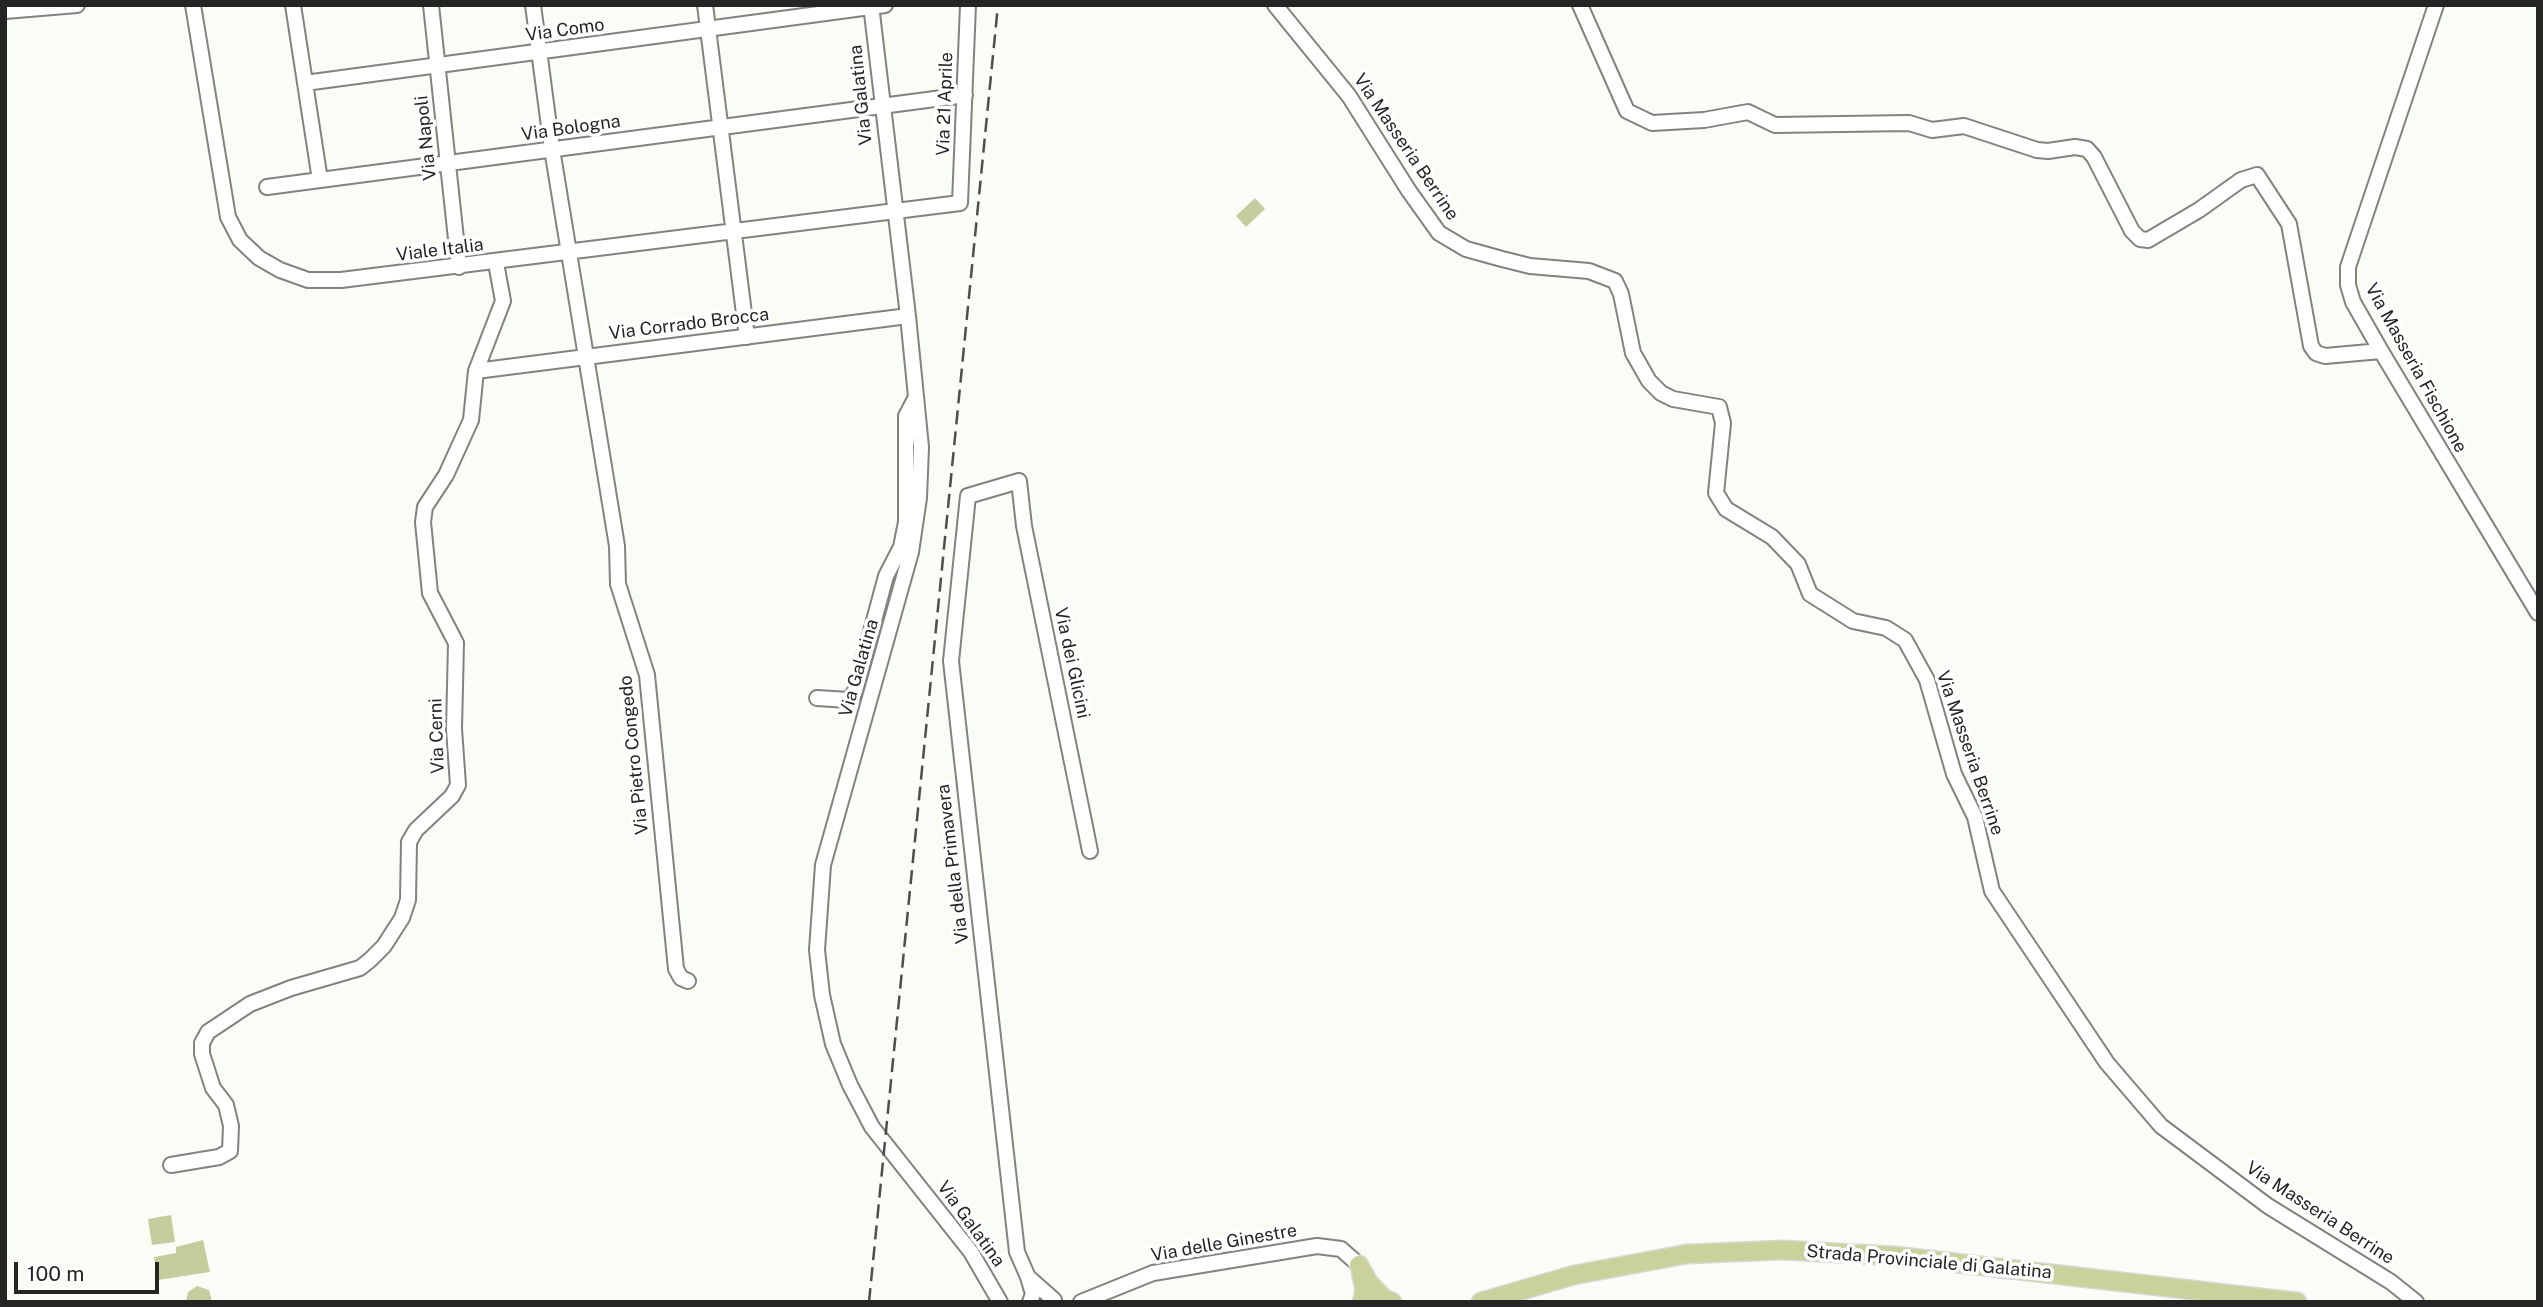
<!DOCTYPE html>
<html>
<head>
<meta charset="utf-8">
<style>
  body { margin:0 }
  #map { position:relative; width:2543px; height:1307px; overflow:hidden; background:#fafcf6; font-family:"Public Sans",sans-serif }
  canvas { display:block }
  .frame { position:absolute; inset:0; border:7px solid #252523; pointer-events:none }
  .scale { position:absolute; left:14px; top:1262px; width:145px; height:32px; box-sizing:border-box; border:4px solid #252523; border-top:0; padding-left:9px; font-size:21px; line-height:24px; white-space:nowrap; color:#252523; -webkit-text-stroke:5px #fff; paint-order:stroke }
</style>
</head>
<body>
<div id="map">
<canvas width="2543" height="1307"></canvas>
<div class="frame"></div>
<div class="scale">100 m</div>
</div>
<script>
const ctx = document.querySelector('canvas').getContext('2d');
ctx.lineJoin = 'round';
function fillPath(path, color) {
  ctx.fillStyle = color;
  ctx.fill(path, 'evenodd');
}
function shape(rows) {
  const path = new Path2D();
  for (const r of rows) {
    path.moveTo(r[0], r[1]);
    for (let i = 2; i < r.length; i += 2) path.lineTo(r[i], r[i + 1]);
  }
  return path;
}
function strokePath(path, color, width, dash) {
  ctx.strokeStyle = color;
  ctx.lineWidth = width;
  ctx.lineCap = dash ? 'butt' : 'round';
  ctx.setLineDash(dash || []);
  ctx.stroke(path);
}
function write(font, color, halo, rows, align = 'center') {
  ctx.font = font + ' "Public Sans",sans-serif';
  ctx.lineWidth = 7;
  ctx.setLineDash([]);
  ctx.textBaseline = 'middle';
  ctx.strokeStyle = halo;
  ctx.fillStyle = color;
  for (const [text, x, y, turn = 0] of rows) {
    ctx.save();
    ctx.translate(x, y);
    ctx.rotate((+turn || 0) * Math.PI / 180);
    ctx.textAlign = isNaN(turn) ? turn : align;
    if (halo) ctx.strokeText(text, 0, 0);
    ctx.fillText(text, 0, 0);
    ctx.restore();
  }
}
fillPath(shape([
  [1255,198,1265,209,1246,227,1236,216],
  [171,1215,175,1242,152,1245,148,1219],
  [203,1240,210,1272,158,1280,154,1257,176,1253,176,1247],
  [197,1286,209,1290,212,1302,186,1302,188,1292]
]), '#c5cd9e');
const minor = shape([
  [193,5,228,217,240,240,259,258,280,270,308,280,341,280,960,203,968,5],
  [293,5,320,180],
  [431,5,459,267],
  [533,5,552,149,617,546,618,584,647,675,676,969,681,978,688,981],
  [705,5,747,337],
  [871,5,908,316,921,447,919,498,911,552,823,865,817,950,822,995,833,1044,850,1085,872,1127,971,1252,1000,1302],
  [1275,5,1349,96,1409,191,1439,233,1466,249,1502,259,1530,266,1589,271,1615,281,1621,294,1633,353,1649,381,1661,393,1673,399,1719,407,1723,423,1716,493,1726,509,1772,537,1798,564,1810,594,1853,621,1886,628,1905,640,1927,680,1954,774,1975,817,1992,891,2107,1063,2161,1126,2268,1206,2391,1282,2416,1302],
  [1580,5,1627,111,1652,123,1704,120,1748,112,1775,125,1909,123,1932,130,1964,126,2037,150,2048,151,2075,147,2087,149,2094,157,2132,231,2140,239,2148,240,2199,210,2241,180,2257,175,2289,224,2311,346,2316,353,2325,356,2381,351],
  [2436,5,2355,246,2348,267,2348,285,2353,302,2381,351,2538,613],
  [5,11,77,5],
  [305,83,885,5],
  [267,187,965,95],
  [476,371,908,316],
  [817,698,849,700,855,691,886,576,901,547,906,522,906,416,916,397],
  [171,1165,219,1157,230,1151,231,1126,226,1105,213,1088,202,1054,202,1043,208,1032,250,1004,291,988,360,968,370,960,384,946,402,918,408,900,409,842,416,830,452,796,458,785,454,729,456,643,430,593,423,522,425,507,446,475,471,420,476,371,503,301,496,263],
  [1028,1277,1054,1300],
  [1030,1302,1033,1294,1028,1277,1017,1252,951,661,968,496,1019,481,1024,526,1090,851],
  [1081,1302,1153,1273,1317,1246,1341,1249,1359,1265]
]);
const major = shape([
  [1359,1265,1369,1283,1384,1299,1392,1302],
  [1361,1272,1365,1290,1362,1302],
  [1481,1302,1574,1275,1687,1254,1782,1250,1895,1256,2297,1302]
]);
strokePath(minor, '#82837e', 18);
strokePath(major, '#d8d8d7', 21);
strokePath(minor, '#fff', 14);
strokePath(major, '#cad19a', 18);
strokePath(shape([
  [869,1302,998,5]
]), '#4e4e4c', 2.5, [14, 7]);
write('18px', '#252523', '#fff', [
  ["Via Como",565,30,-8],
  ["Via Galatina",861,95,-96],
  ["Via 21 Aprile",945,104,-88],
  ["Via Bologna",571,128,-8],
  ["Via Napoli",426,138,-96],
  ["Via Masseria Berrine",1406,147,56],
  ["Viale Italia",440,250,-7],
  ["Via Corrado Brocca",689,324,-7],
  ["Via Masseria Fischione",2416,368,61],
  ["Via dei Glicini",1072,663,78],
  ["Via Galatina",859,668,-74],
  ["Via Cerni",437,736,-92],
  ["Via Masseria Berrine",1970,753,71],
  ["Via Pietro Congedo",634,755,-96],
  ["Via della Primavera",953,864,-97],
  ["Via Masseria Berrine",2320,1213,33],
  ["Via Galatina",971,1224,54],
  ["Via delle Ginestre",1224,1243,-10],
  ["Strada Provinciale di Galatina",1929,1262,5]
]);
</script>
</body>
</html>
